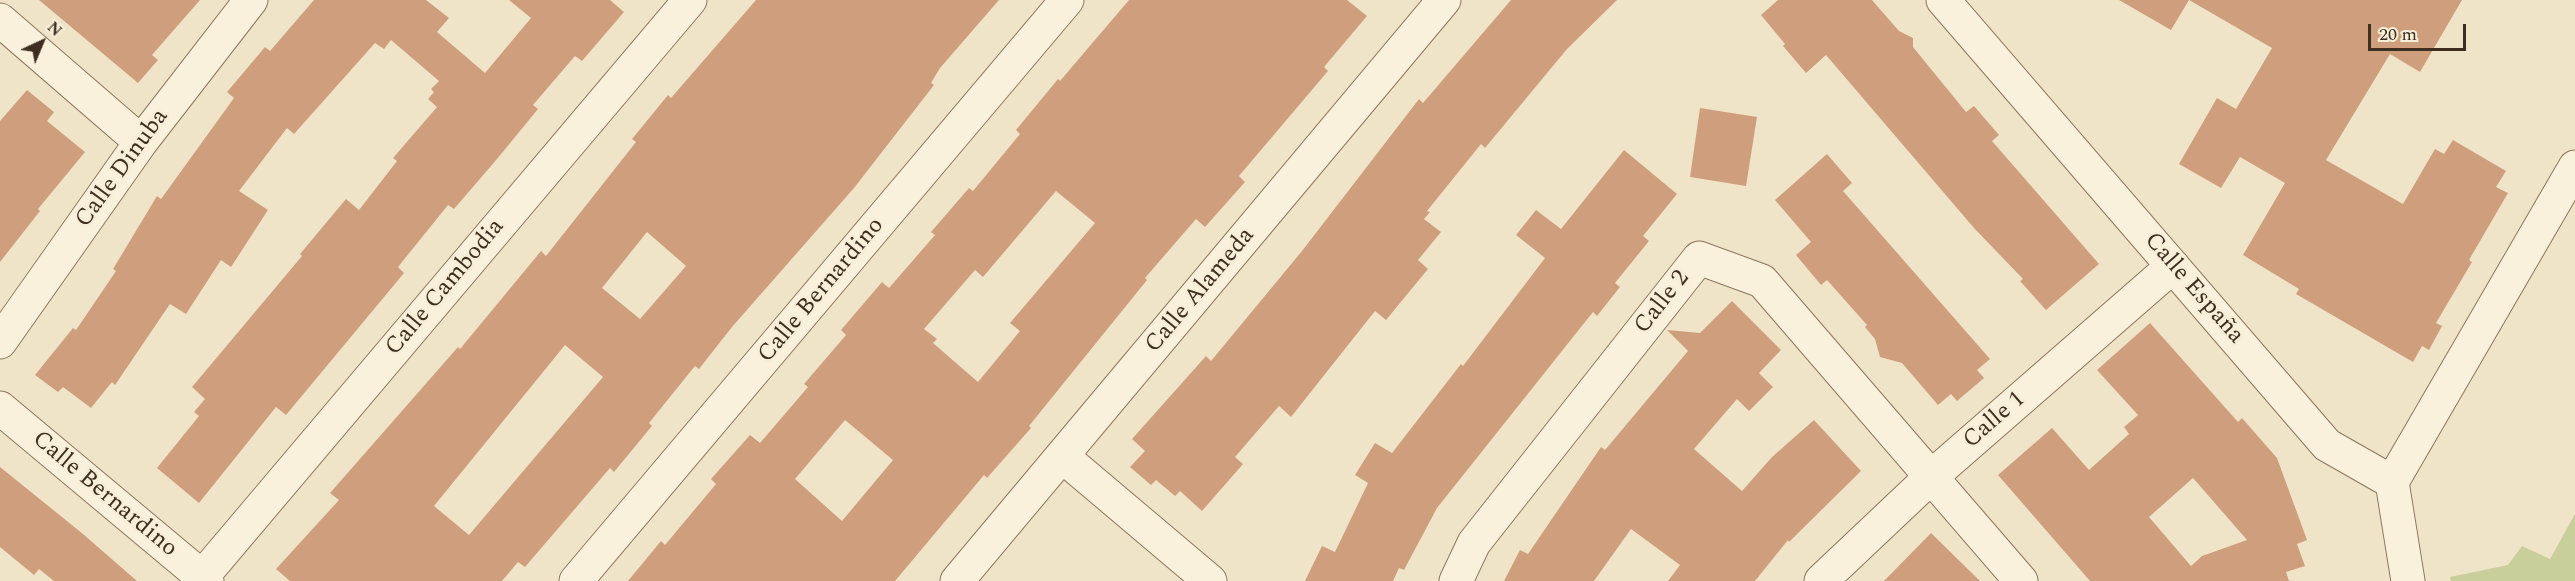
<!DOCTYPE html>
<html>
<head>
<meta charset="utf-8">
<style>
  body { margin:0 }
  #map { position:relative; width:2575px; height:581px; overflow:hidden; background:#f0e4c8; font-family:Spectral,serif }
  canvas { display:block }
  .north { position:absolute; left:12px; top:12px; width:60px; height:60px; -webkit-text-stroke:4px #f7eed8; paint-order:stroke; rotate:44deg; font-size:16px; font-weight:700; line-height:24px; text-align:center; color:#3d2e20 }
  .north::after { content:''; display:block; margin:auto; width:21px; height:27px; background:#3d2e20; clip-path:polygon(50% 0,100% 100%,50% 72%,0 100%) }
  .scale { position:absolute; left:2368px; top:24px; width:98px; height:27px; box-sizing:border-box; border:3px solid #3d2e20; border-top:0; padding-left:8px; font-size:18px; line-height:21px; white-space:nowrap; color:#3d2e20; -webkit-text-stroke:4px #f7eed8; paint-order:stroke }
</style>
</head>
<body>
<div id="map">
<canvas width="2575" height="581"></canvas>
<div class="north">N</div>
<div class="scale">20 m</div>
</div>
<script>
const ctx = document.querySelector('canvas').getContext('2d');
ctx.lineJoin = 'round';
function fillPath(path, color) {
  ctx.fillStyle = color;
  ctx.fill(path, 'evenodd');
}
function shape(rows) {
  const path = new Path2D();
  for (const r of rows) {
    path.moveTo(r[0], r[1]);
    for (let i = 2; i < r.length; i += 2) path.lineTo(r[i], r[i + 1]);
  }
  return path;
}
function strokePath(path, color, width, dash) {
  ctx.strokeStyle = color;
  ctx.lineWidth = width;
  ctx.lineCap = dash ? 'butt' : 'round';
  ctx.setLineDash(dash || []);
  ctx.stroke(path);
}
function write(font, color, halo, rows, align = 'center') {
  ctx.font = font + ' Spectral,serif';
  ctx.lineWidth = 5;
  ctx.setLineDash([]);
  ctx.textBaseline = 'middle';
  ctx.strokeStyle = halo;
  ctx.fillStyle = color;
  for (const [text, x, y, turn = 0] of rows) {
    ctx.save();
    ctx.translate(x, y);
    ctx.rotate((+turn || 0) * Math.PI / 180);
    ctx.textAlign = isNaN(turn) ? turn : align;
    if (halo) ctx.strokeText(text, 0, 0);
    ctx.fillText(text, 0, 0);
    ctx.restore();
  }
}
fillPath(shape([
  [2575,514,2575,581,2451,581,2450,577,2508,565,2522,546,2550,559]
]), '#c9cf9b');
fillPath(shape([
  [39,0,200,0,152,55,158,60,138,83],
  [314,0,426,0,449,18,437,32,485,73,531,18,509,0,610,0,624,12,582,61,575,56,533,105,538,109,497,159,454,209,448,205,398,267,404,273,286,415,276,407,199,503,157,468,199,416,194,412,205,399,192,387,302,256,300,254,346,199,359,210,397,161,393,158,437,107,428,99,434,92,431,89,439,81,391,40,384,49,375,43,294,134,287,128,239,191,268,210,231,267,221,260,186,314,170,304,115,385,112,382,91,408,63,387,58,392,35,375,73,328,76,330,116,271,113,269,157,196,161,199,234,98,227,92,265,47,270,51],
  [756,0,999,0,940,68,931,83,934,85,854,188,732,327,699,369,695,366,649,423,652,426,614,472,610,468,525,567,518,562,502,581,290,581,276,569,339,500,330,493,458,347,460,349,541,251,546,256,636,142,632,139,668,95,671,98],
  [647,232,686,266,640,319,602,288],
  [565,345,603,377,469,535,434,506],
  [1129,0,1347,0,1367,16,1324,67,1328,71,1239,176,1245,182,1205,227,1196,219,1145,278,1147,280,1029,426,1031,428,987,478,984,475,895,581,628,581,661,541,665,545,716,484,711,479,750,435,760,443,808,387,804,384,846,335,841,330,882,282,889,288,935,235,931,232,969,188,973,191,1020,134,1016,130,1058,79,1060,81],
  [1056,191,1095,223,1010,323,1020,331,978,382,933,343,937,339,924,329,975,270,983,277],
  [845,420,893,460,842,521,795,479],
  [1511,0,1617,0,1567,49,1485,148,1481,144,1427,211,1430,212,1424,219,1441,232,1418,260,1428,269,1386,320,1375,311,1291,417,1279,406,1235,457,1243,464,1202,511,1180,491,1175,496,1156,480,1151,485,1130,467,1145,451,1132,439,1206,356,1211,361,1302,251,1419,99,1423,103],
  [1778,0,1872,0,1899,31,1913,38,1913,47,1966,112,1974,106,1999,135,1992,141,2099,264,2046,310,2020,281,2023,279,1974,228,1826,55,1806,73,1783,46,1785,44,1761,15],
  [2119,0,2462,0,2420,72,2390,54,2326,160,2403,204,2435,149,2444,154,2453,140,2506,171,2496,187,2508,193,2469,260,2472,262,2436,323,2442,326,2429,350,2422,346,2413,362,2296,294,2299,289,2243,255,2285,183,2240,157,2221,188,2179,164,2217,98,2236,109,2272,48,2189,0,2171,30],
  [27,90,54,112,47,121,85,152,38,209,40,211,0,262,0,121],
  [1700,108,1757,117,1746,186,1690,177],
  [1624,150,1677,194,1643,236,1649,241,1615,283,1620,287,1597,316,1593,312,1437,508,1404,570,1399,568,1393,581,1305,581,1322,546,1335,552,1368,483,1355,475,1375,443,1392,453,1461,364,1463,366,1545,258,1516,235,1536,210,1561,229],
  [1827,154,1852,183,1843,191,1990,359,1977,370,1984,378,1957,401,1951,394,1938,405,1902,363,1880,357,1875,339,1865,327,1867,325,1827,280,1821,285,1796,255,1811,242,1775,200],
  [1732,301,1781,350,1759,373,1773,387,1749,411,1737,399,1694,449,1742,491,1772,457,1814,420,1861,471,1789,542,1788,540,1755,581,1668,581,1680,565,1631,529,1594,581,1504,581,1520,550,1528,554,1601,447,1605,450,1688,351,1667,330,1700,333],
  [2150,323,2238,422,2242,418,2277,458,2307,540,2297,544,2305,566,2286,572,2289,581,2090,581,1998,475,2052,428,2089,470,2129,434,2124,427,2138,415,2097,370],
  [2193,478,2247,540,2202,556,2191,566,2149,517],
  [0,467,83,534,137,581,54,581,39,569,34,575,0,547],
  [1931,533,1980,581,1884,581]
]), '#cf9f7d');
const street = shape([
  [1943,0,2327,445,2392,482,2408,581],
  [0,20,141,142],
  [0,342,141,142,251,0],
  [0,408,207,581],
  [1062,456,1210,581],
  [2392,482,2575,167],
  [202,577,690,0],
  [576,581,1067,0],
  [957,581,1444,0],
  [1456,581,1474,543,1699,258,1762,281,2021,581],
  [1821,581,1931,477,2173,266]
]);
strokePath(street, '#8d765c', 35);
strokePath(street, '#faf1dc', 33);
write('24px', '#3d2e20', '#f7eed8', [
  ["Calle Dinuba",123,169,-54],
  ["Calle Cambodia",446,288,-50],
  ["Calle España",2193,289,49],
  ["Calle Bernardino",822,291,-50],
  ["Calle Alameda",1201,291,-50],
  ["Calle 2",1663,303,-52],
  ["Calle 1",1995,421,-41],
  ["Calle Bernardino",104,495,40]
]);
</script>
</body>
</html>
